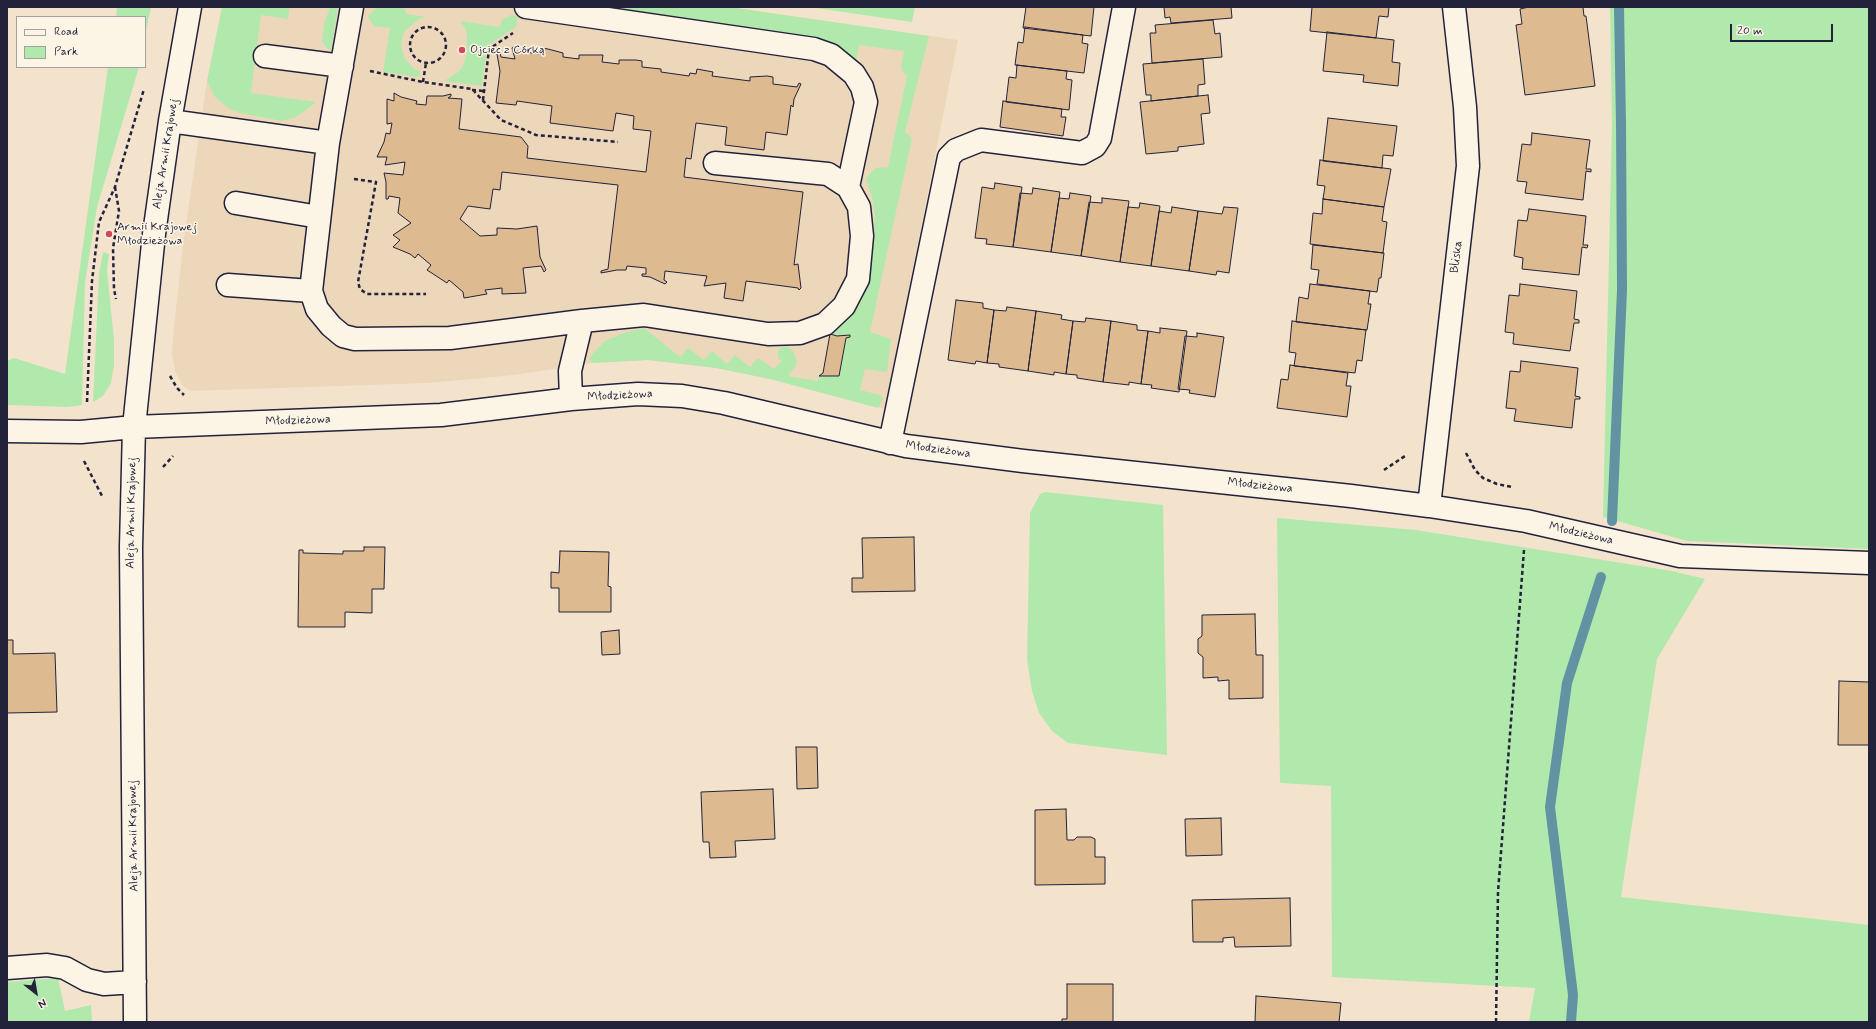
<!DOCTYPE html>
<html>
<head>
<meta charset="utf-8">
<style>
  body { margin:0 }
  #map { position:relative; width:1876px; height:1029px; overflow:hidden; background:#f3e3cc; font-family:Mynerve,sans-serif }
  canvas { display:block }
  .frame { position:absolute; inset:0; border:8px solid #22223b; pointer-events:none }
  .legend { position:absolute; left:16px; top:16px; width:130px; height:52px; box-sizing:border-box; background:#fcf5e5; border:1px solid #a5a1a1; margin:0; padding:5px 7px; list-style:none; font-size:12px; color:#22223b }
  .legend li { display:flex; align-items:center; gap:8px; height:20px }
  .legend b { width:20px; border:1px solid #a5a1a1 }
  .north { position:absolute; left:16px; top:973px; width:40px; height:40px; -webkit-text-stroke:3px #fcf5e5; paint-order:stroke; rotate:149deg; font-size:11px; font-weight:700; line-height:16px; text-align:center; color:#22223b }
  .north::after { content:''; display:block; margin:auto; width:14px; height:18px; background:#22223b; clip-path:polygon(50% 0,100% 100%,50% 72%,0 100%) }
  .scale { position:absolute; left:1730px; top:24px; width:103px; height:18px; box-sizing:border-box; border:2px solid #22223b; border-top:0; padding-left:5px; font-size:12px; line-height:14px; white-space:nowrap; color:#22223b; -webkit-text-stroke:3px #fcf5e5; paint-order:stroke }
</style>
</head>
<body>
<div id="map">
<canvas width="1876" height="1029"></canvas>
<div class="frame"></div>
<ul class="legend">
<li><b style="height:5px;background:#fcf5e5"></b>Road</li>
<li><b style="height:11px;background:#b1e9ac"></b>Park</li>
</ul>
<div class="north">N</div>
<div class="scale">20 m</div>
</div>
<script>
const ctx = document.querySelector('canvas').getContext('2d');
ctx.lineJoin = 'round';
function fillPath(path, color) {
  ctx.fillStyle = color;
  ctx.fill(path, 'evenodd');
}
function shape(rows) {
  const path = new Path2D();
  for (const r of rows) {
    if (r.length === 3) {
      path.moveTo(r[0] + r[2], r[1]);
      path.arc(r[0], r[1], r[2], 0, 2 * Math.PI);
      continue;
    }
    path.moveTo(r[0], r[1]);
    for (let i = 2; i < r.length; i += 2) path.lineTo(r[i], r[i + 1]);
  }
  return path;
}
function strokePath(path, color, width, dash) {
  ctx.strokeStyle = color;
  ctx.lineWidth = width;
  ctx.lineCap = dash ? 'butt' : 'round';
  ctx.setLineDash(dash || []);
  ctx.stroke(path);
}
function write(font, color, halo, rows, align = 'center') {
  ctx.font = font + ' Mynerve,sans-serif';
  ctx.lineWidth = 3;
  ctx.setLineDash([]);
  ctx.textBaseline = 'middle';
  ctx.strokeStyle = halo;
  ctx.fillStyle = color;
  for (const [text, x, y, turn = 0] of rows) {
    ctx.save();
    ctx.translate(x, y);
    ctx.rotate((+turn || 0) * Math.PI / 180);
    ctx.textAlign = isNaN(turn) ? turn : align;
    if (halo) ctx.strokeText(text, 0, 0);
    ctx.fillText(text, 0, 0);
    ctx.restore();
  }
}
fillPath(shape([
  [222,7,729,7,958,40,885,409,770,379,716,368,648,360,593,363,514,375,429,383,190,391,182,385,175,371,172,354,174,326,184,238,207,81]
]), '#edd7ba');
fillPath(shape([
  [117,7,151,7,145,36,145,17,116,17],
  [222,7,290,7,288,19,261,15,251,93,316,102,310,107,296,117,282,121,240,113,230,109,215,97,207,81],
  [330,7,338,7,331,51,326,47,322,41,324,24],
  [377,7,404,7,406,14,427,17,419,19,407,29,403,34,401,46,405,59,414,69,420,71,419,77,383,72,390,28,374,26,370,20,368,16],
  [601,7,729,7,929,36,905,132,912,138,870,332,891,339,887,372,865,369,860,390,880,395,883,399,878,408,770,379,716,368,648,360,593,363,589,359,594,352,605,341,621,334,644,328,680,357,688,348,704,360,712,351,727,364,735,355,750,367,758,358,774,369,782,361,778,358,778,351,780,348,786,346,793,351,797,361,795,367,788,376,818,381,819,376,839,376,846,338,850,337,850,335,837,336,830,334,841,326,860,304,869,283,875,217,873,201,866,179,871,172,876,168,888,167,907,76,903,72,901,67,904,51,859,45,856,60,844,49,828,41],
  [809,7,915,7,912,22],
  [1610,7,1869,7,1869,549,1687,541,1603,517,1612,125],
  [511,15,518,16,516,27,487,46,482,86,444,81,457,73,462,68,467,54,467,37,466,30,460,21,499,27,503,19],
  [108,67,139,67,97,207,85,283,82,405,68,407,7,405,7,361,14,358,65,374],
  [103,252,109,254,107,270,114,340,114,365,111,383,103,396,93,402,99,274],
  [1045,492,1163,505,1167,755,1068,743,1052,731,1039,713,1032,691,1027,660,1030,513,1040,494],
  [1277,518,1416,530,1672,571,1705,579,1657,659,1621,897,1869,925,1869,1022,1529,1022,1535,988,1332,977,1331,786,1280,783],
  [58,978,65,1011,91,1005,92,1022,7,1022,7,982]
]), '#b1e9ac');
strokePath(shape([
  [1612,521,1622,290,1621,124,1619,7],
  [1571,1022,1573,995,1550,807,1567,683,1601,577]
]), '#6293a2', 10);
const building = shape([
  [1026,7,1094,7,1091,36,1023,28,1026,7],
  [1164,7,1231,7,1232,18,1171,23,1170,17,1165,18,1164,7],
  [1312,7,1389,7,1388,17,1379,16,1376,38,1310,31,1312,7],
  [1529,7,1583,7,1584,16,1586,16,1595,86,1525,95,1516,25,1522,24,1520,9,1529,7],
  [1213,20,1215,34,1220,33,1222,57,1152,63,1150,33,1156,33,1155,25,1213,20],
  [1025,27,1083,35,1082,43,1088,44,1084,73,1015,65,1018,42,1023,43,1025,27],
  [1327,32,1394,40,1392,62,1400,63,1398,86,1363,82,1364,75,1323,71,1327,32],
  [514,47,515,51,540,54,541,48,548,49,563,53,563,57,579,59,579,55,603,55,602,62,619,64,619,60,636,60,642,61,642,67,661,69,661,72,689,76,690,73,696,74,697,69,713,72,712,76,750,81,750,77,767,76,773,77,773,84,797,87,799,83,801,84,794,99,793,107,791,105,787,135,766,132,764,150,725,145,727,127,696,123,691,159,686,158,684,177,803,192,794,265,798,264,801,288,799,290,798,288,746,281,743,301,724,298,726,283,704,286,707,276,665,271,664,280,667,282,665,284,650,277,642,276,642,274,646,274,646,268,627,266,626,270,617,270,601,273,601,271,608,269,618,185,502,172,500,190,493,189,490,209,468,206,460,219,480,236,497,235,497,228,517,229,537,226,540,257,546,270,544,272,541,266,523,268,526,293,502,294,502,288,485,290,487,294,464,298,463,292,449,280,447,283,427,270,431,265,418,254,415,258,410,254,393,247,400,240,393,235,411,223,398,213,400,198,389,196,388,199,386,199,386,182,384,173,403,175,405,162,385,165,387,157,377,157,384,142,386,133,390,134,392,123,387,124,387,99,394,101,394,93,401,97,417,101,416,104,426,105,427,96,443,96,451,94,451,96,448,98,462,99,459,129,521,137,528,146,527,158,646,172,651,131,633,129,634,116,616,113,613,131,550,123,552,106,517,101,516,105,496,103,500,71,497,54,500,53,501,57,515,59,512,48,514,47],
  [1203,59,1205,84,1198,85,1198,96,1151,101,1151,95,1146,95,1143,64,1203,59],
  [1017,65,1067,71,1066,79,1072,80,1069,110,1006,102,1009,77,1016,78,1017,65],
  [1208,95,1210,113,1201,114,1204,144,1178,147,1178,151,1146,154,1140,102,1208,95],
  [1003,101,1062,109,1061,117,1066,117,1063,136,1000,127,1003,101],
  [1328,118,1397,126,1393,156,1383,155,1382,168,1323,161,1328,118],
  [1532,133,1590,140,1586,169,1591,169,1591,172,1586,171,1583,200,1525,193,1527,182,1517,181,1522,144,1531,145,1532,133],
  [1320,160,1391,169,1384,207,1323,199,1325,186,1317,185,1320,160],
  [995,183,1022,187,1013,247,986,244,987,239,975,238,982,187,994,189,995,183],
  [1033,188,1060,192,1051,252,1013,247,1020,193,1032,194,1033,188],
  [1070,193,1091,196,1081,256,1051,252,1059,198,1069,199,1070,193],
  [1102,198,1129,201,1120,262,1081,256,1089,202,1102,203,1102,198],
  [1323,199,1384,207,1382,221,1387,222,1383,253,1310,244,1313,213,1322,214,1323,199],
  [1140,203,1160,206,1151,266,1120,262,1128,207,1139,208,1140,203],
  [1172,207,1198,211,1189,271,1151,266,1159,211,1171,213,1172,207],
  [1224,207,1238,208,1229,273,1217,271,1216,275,1189,271,1198,211,1222,214,1224,207],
  [1529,209,1586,216,1583,245,1588,245,1587,248,1582,247,1579,275,1522,269,1523,258,1514,256,1518,220,1527,221,1529,209],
  [1313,245,1384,253,1381,278,1379,278,1377,292,1317,284,1319,270,1311,269,1313,245],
  [1310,284,1370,291,1368,304,1371,304,1367,330,1296,322,1299,297,1308,299,1310,284],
  [1520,284,1577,291,1574,319,1579,320,1579,323,1574,323,1570,351,1513,344,1514,333,1505,332,1509,295,1519,296,1520,284],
  [956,300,983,303,983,308,994,310,987,363,976,361,975,364,948,360,956,300],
  [1007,307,1036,311,1028,371,999,367,999,364,987,363,994,310,1006,311,1007,307],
  [1036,311,1062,315,1061,319,1073,321,1066,374,1054,372,1054,375,1028,371,1036,311],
  [1086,318,1111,321,1103,382,1077,378,1077,375,1066,374,1073,321,1085,322,1086,318],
  [1111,321,1137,325,1137,330,1148,331,1141,384,1129,382,1129,385,1103,382,1111,321],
  [1292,321,1366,330,1362,361,1357,360,1355,373,1294,366,1296,353,1289,352,1292,321],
  [1160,328,1187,331,1179,392,1151,388,1152,385,1141,384,1148,331,1160,333,1160,328],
  [1197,333,1224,337,1215,397,1189,393,1190,390,1178,389,1185,336,1197,337,1197,333],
  [830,334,837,336,850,335,850,337,846,338,839,376,819,376,823,373,830,334],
  [1521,361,1578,368,1575,396,1580,397,1580,399,1575,399,1572,428,1514,421,1516,409,1506,408,1510,371,1520,372,1521,361],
  [1290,365,1348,373,1346,386,1351,386,1347,417,1277,408,1281,379,1288,380,1290,365],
  [914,537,915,591,852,592,852,578,863,578,862,538,914,537],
  [364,547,385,547,384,589,372,589,372,613,345,612,345,627,298,627,299,550,303,550,303,553,343,554,343,551,364,551,364,547],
  [560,551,609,552,608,586,611,587,611,612,559,612,559,588,551,588,551,572,559,573,560,551],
  [1255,614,1256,655,1263,655,1263,698,1229,699,1229,680,1218,681,1218,677,1203,678,1203,657,1198,653,1198,639,1202,636,1202,615,1255,614],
  [619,630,620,654,602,655,601,632,619,630],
  [7,640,13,640,13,654,55,653,57,712,7,713,7,640],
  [1839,681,1869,682,1869,745,1838,745,1839,681],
  [796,747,817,747,818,788,797,789,796,747],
  [773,789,775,839,735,841,736,857,710,858,709,842,703,842,701,792,773,789],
  [1066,809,1067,840,1074,840,1077,837,1091,837,1095,839,1095,857,1105,857,1105,884,1035,885,1035,810,1066,809],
  [1221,818,1222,855,1186,856,1185,819,1221,818],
  [1290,898,1291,946,1235,947,1234,937,1223,938,1223,942,1193,942,1192,900,1290,898],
  [1067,984,1113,984,1113,1022,1062,1022,1062,1019,1067,1019,1067,984],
  [1256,996,1341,1003,1339,1022,1255,1022,1256,996]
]);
fillPath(building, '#deba90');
strokePath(building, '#22223b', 1);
const minor = shape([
  [526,7,814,49,831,55,854,74,862,87,866,102,848,187],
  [265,56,342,66],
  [170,121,328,143,311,291,317,309,331,326,343,336,355,339,450,338,582,321,644,315,768,334,800,333,825,324,844,306,858,279,862,236,859,207,848,187,828,174,715,163],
  [328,143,352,7],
  [236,203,319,217],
  [228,285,311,291],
  [571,399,570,371,582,321],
  [7,431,81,432,134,427,441,415,571,399,638,394,682,396,724,403,906,446,1023,461,1351,496,1429,506,1526,521,1680,556,1869,563],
  [890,443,949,157,956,150,981,140,1082,153,1095,146,1100,138,1124,7],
  [1429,506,1468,166,1465,107,1454,7],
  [7,968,47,965,65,968,87,980,104,984,135,982],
  [135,1022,131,547,134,427,154,234,170,121,190,7]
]);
strokePath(minor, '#22223b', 25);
strokePath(shape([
  [428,45,18],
  [370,71,423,82,472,89,501,120,536,135,618,142],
  [423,82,426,63],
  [472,90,484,91],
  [483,100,489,49,513,33],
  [354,179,376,182,358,282,360,289,367,294,426,294],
  [115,187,119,211,113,248,114,289,116,299],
  [170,376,177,388,184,395],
  [87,402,92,281,99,222,115,187,144,89],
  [1466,453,1475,470,1483,478,1497,484,1512,487],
  [84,461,102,496],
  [163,467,173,456],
  [1384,470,1405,456],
  [1496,1022,1498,892,1524,550]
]), '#22223b', 2.5, [4, 3]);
strokePath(minor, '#fcf5e5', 22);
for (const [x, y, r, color] of [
  [462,50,4,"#d1495b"],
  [109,234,4,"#d1495b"]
]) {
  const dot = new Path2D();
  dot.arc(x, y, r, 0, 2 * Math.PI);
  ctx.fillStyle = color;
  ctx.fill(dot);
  strokePath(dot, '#fcf5e5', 1.5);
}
write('12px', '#22223b', '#fcf5e5', [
  ["Ojciec z Córką",470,50],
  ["Armii Krajowej",117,227],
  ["Młodzieżowa",117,241]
], 'left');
write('12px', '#22223b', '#fcf5e5', [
  ["Aleja Armii Krajowej",166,154,-81],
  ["Bliska",1457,257,-83],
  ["Młodzieżowa",620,396,-3],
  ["Młodzieżowa",298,421,-2],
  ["Młodzieżowa",938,450,8],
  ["Młodzieżowa",1260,486,6],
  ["Aleja Armii Krajowej",132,513,-89],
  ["Młodzieżowa",1581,534,13],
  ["Aleja Armii Krajowej",134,836,-91]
]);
</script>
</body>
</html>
